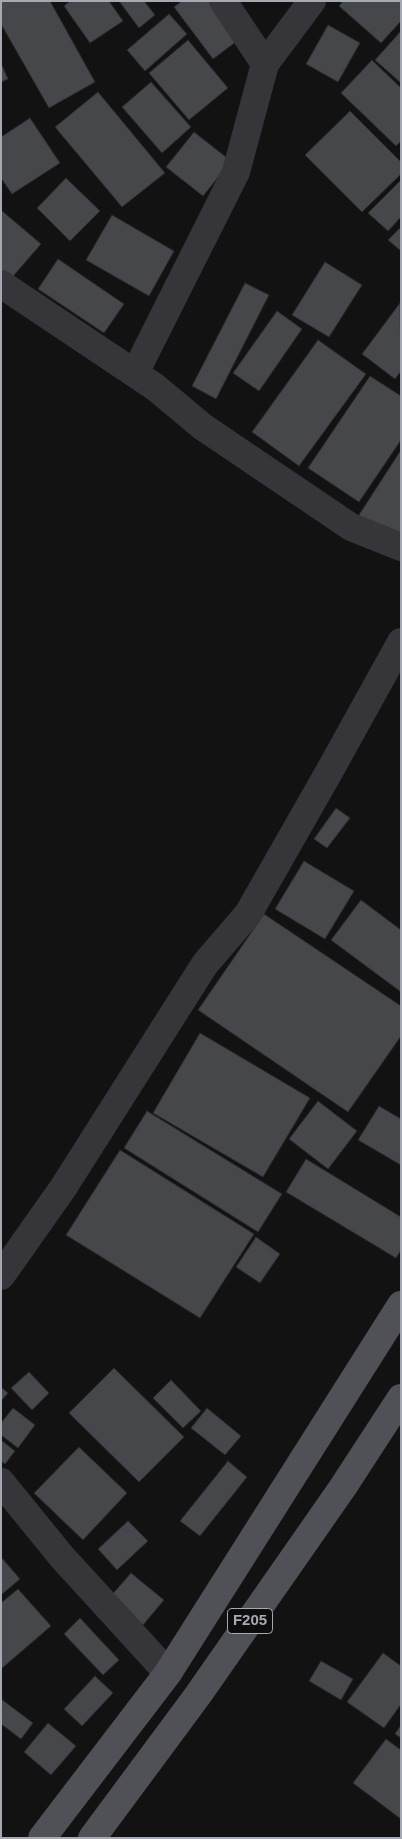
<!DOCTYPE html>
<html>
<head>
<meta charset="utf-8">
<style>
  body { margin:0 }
  #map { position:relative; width:402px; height:1839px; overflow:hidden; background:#121213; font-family:Arial,sans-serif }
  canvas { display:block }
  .frame { position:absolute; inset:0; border:2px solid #a5a9b2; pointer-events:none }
</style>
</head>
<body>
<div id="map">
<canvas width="402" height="1839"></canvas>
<div class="frame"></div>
</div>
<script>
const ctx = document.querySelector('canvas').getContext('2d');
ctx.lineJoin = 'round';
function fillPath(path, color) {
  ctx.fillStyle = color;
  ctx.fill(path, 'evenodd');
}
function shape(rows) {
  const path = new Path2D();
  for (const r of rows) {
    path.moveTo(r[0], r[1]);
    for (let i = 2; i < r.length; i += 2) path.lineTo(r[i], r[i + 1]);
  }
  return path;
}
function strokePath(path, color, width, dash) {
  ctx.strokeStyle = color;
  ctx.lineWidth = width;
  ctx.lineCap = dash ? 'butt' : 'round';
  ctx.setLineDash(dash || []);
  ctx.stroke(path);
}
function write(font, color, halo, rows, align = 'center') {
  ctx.font = font + ' Arial,sans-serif';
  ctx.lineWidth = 4;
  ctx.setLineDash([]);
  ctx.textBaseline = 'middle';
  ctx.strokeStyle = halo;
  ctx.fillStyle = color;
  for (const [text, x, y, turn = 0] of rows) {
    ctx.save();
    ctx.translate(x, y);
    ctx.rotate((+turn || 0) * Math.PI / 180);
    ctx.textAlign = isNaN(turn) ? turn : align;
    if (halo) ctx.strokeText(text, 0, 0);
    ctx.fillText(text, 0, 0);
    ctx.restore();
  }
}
const building = shape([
  [1,1,50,1,95,82,49,108,1,24,1,1],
  [70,1,109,1,123,21,90,43,64,6,70,1],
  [119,1,144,1,155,15,139,28,119,1],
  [182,1,213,1,241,38,213,59,174,7,182,1],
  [343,1,401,1,401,21,381,43,339,6,343,1],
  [169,14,187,34,145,71,127,50,169,14],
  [328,25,360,43,338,82,306,64,328,25],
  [401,31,401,83,375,60,401,31],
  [188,40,228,88,189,120,149,73,188,40],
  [372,60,401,88,401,141,396,146,341,93,372,60],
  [1,63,8,79,1,82,1,63],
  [151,82,191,127,162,153,122,107,151,82],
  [98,92,165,173,122,207,55,127,98,92],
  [350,111,401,162,401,174,362,212,305,155,350,111],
  [30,118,60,163,12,194,1,178,1,137,30,118],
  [194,132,231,161,203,196,166,167,194,132],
  [66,178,100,211,70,241,37,208,66,178],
  [401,180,401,217,388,231,368,213,401,180],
  [1,210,41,244,8,282,1,276,1,210],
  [112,215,174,251,149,296,86,260,112,215],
  [401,227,401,251,388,240,401,227],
  [58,259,124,304,104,333,38,289,58,259],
  [325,262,362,285,329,337,292,315,325,262],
  [245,283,269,295,216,399,192,386,245,283],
  [400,303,401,371,395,379,362,354,400,303],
  [277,311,302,329,259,391,233,373,277,311],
  [318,340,366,374,299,466,252,432,318,340],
  [370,376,401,396,401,440,359,502,308,468,370,376],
  [401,450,401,545,357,518,401,450],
  [336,808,350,818,327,848,314,839,336,808],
  [304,861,354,891,325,939,275,909,304,861],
  [361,900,401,930,401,992,331,940,361,900],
  [264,914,401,1006,401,1036,348,1112,198,1010,264,914],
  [200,1033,310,1098,263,1177,153,1113,200,1033],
  [318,1101,357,1131,328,1169,289,1139,318,1101],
  [379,1106,401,1119,401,1165,358,1140,379,1106],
  [147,1111,282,1194,258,1232,124,1148,147,1111],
  [120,1150,254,1234,200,1318,66,1235,120,1150],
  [306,1159,401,1217,401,1250,396,1258,286,1192,306,1159],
  [256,1237,280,1254,260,1283,236,1267,256,1237],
  [114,1368,184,1437,139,1482,69,1413,114,1368],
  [29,1372,49,1393,32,1410,11,1388,29,1372],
  [171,1380,201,1411,183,1428,153,1398,171,1380],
  [1,1387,8,1393,1,1401,1,1387],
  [13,1408,35,1425,18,1448,1,1435,1,1423,13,1408],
  [207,1408,241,1436,225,1455,191,1428,207,1408],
  [1,1440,15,1451,5,1464,1,1461,1,1440],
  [79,1447,127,1493,83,1540,34,1493,79,1447],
  [228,1461,247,1477,200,1536,180,1521,228,1461],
  [128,1521,148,1541,117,1570,98,1549,128,1521],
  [1,1557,20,1579,1,1595,1,1557],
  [131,1573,164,1600,143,1625,110,1597,131,1573],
  [18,1589,51,1626,1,1669,1,1603,18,1589],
  [80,1618,119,1660,103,1675,64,1634,80,1618],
  [383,1653,401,1666,401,1704,384,1728,347,1702,383,1653],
  [321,1661,353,1679,341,1700,309,1681,321,1661],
  [95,1676,113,1693,82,1726,64,1709,95,1676],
  [1,1699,33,1723,21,1739,1,1724,1,1699],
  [48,1723,76,1746,51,1775,24,1752,48,1723],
  [401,1725,401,1738,395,1734,401,1725],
  [386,1739,401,1750,401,1819,353,1783,386,1739]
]);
fillPath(building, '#46474b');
strokePath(building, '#2c2c2f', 1);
strokePath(shape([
  [223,1,265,64],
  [1,284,155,387,203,427,351,527,401,547],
  [135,373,236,172,265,64,312,1],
  [1,1276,63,1188,205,964,248,914,329,772,401,642],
  [1,1482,62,1557,168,1673]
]), '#36363a', 28);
strokePath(shape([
  [42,1838,168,1673,401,1305],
  [92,1838,198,1695,343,1487,401,1398]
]), '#505156', 28);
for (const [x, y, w] of [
  [250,1621,45]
]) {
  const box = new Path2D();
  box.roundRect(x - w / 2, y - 12.5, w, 25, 4);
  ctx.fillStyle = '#0d0d0e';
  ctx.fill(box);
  strokePath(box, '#a5a9b2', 1);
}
write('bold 15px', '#a5a9b2', null, [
  ["F205",250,1621]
]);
</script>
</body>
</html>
